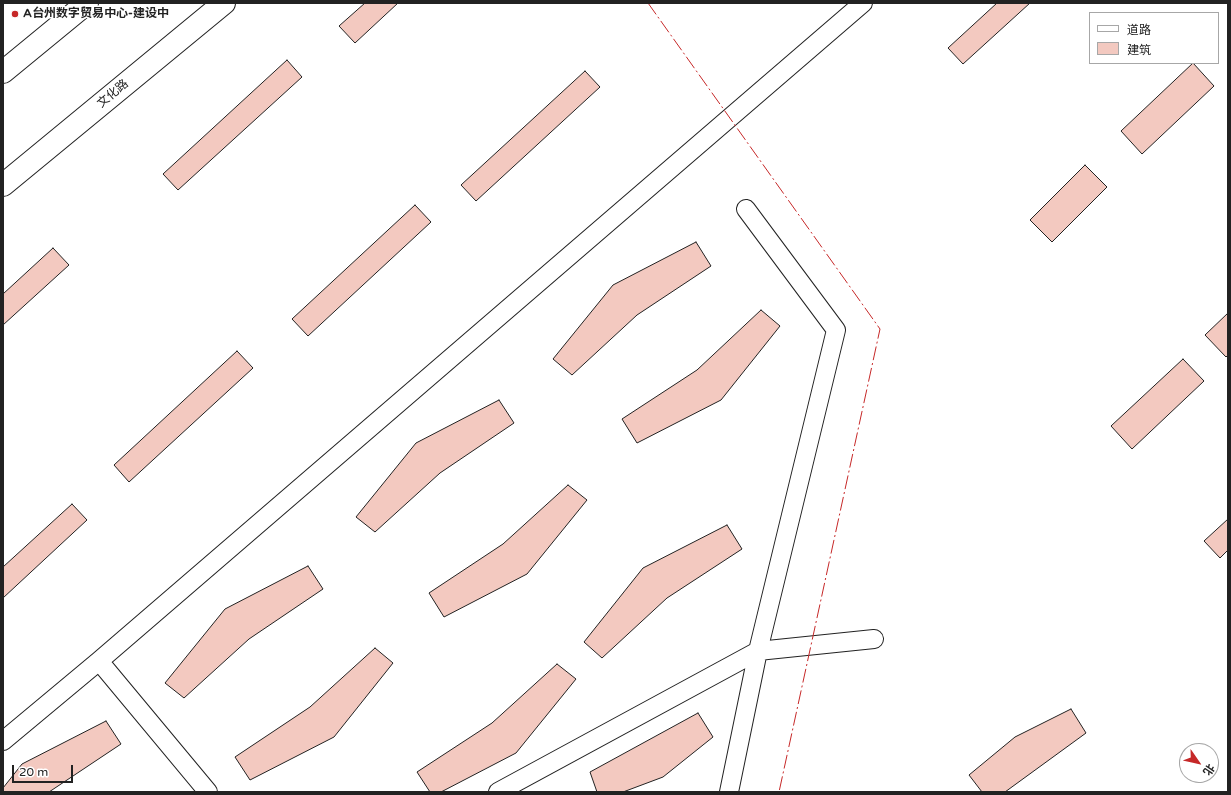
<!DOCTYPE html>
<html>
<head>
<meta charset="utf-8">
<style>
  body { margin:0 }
  #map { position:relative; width:1231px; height:795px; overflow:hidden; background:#fff; font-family:"Varela Round","Noto Sans SC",sans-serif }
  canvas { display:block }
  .frame { position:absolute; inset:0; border:4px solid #222; pointer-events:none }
  .legend { position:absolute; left:1089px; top:12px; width:130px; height:52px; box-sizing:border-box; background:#fff; border:1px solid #a7a7a7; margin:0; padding:5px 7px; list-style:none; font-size:12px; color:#222 }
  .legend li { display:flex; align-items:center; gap:8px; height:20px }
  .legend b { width:20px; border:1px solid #a7a7a7 }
  .north { position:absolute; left:1179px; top:743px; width:40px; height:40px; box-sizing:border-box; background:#fff; border:1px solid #a7a7a7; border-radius:50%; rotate:124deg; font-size:11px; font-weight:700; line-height:16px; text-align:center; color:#222 }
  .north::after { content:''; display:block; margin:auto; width:14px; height:18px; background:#c62828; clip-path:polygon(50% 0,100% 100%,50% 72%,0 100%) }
  .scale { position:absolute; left:12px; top:765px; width:61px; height:18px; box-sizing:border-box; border:2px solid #222; border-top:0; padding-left:5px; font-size:12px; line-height:14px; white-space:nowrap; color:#222; -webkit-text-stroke:3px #fff; paint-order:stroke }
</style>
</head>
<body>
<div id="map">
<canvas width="1231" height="795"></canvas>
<div class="frame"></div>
<ul class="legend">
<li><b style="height:5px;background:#fff"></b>道路</li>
<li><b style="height:11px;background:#f3c9c0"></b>建筑</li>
</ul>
<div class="north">北</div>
<div class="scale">20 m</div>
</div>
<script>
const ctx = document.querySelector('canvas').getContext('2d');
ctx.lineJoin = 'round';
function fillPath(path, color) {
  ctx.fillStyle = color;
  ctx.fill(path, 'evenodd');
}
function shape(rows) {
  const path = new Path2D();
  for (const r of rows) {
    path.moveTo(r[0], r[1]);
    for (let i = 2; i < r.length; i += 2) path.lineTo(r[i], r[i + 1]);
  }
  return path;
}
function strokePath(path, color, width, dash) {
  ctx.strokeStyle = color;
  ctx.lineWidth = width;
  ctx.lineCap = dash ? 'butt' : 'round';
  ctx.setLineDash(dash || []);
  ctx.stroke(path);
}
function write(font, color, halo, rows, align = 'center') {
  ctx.font = font + ' "Varela Round","Noto Sans SC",sans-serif';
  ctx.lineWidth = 3;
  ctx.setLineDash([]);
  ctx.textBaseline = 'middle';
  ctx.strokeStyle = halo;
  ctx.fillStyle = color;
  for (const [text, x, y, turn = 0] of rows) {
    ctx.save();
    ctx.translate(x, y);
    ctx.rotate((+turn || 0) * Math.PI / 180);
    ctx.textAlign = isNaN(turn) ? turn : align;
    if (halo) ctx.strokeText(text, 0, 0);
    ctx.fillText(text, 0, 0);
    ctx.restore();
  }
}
const building = shape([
  [365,3,398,3,355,43,339,26,365,3],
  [997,3,1030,3,963,64,948,48,997,3],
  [287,60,302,77,178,190,163,174,287,60],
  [1193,63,1214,86,1142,154,1121,131,1193,63],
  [585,71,600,87,476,201,461,185,585,71],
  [1085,165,1107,187,1052,242,1030,220,1085,165],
  [415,205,431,222,308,336,292,319,415,205],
  [696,242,711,266,637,315,572,375,553,359,613,285,696,242],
  [53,248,69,265,3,325,3,294,53,248],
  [761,310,780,326,721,400,637,443,622,419,697,370,761,310],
  [1228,313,1228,355,1226,357,1205,335,1228,313],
  [237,351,253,368,129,482,114,465,237,351],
  [1183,359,1204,381,1132,449,1111,426,1183,359],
  [499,400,514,423,440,473,375,532,356,517,416,443,499,400],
  [568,485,587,500,527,574,444,617,429,593,503,544,568,485],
  [72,504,87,520,3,598,3,567,72,504],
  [1228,519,1228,550,1220,558,1204,541,1228,519],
  [727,525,742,549,667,598,602,658,584,642,643,568,727,525],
  [308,566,323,589,249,639,184,698,165,683,225,609,308,566],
  [375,648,393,663,334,737,250,780,235,757,310,707,375,648],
  [557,664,576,679,516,753,441,792,430,792,417,772,492,723,557,664],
  [1071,709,1086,733,1005,792,982,792,969,775,1015,737,1071,709],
  [698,713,713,737,663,777,623,792,597,792,590,772,698,713],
  [106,721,121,744,49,792,3,792,3,788,22,764,106,721]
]);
fillPath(building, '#f3c9c0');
strokePath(building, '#222', 1);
const minor = shape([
  [99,661,208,792],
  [3,741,99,661,863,3],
  [498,792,758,651,874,639],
  [729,792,758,651,836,330,746,209]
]);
const secondary = shape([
  [3,72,87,3],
  [3,185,224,3]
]);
strokePath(minor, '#222', 20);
strokePath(secondary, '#222', 24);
strokePath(minor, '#fff', 18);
strokePath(secondary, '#fff', 22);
strokePath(shape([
  [648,3,880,329,779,792]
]), '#c62828', 1, [14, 3, 2, 3]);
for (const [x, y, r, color] of [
  [15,14,4,"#c62828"]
]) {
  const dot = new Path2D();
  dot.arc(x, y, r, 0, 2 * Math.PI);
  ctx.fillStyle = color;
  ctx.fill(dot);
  strokePath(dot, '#fff', 1.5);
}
write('bold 12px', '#222', '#fff', [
  ["A台州数字贸易中心-建设中",23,14]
], 'left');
write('12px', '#222', '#fff', [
  ["文化路",113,94,-40]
]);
</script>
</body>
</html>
